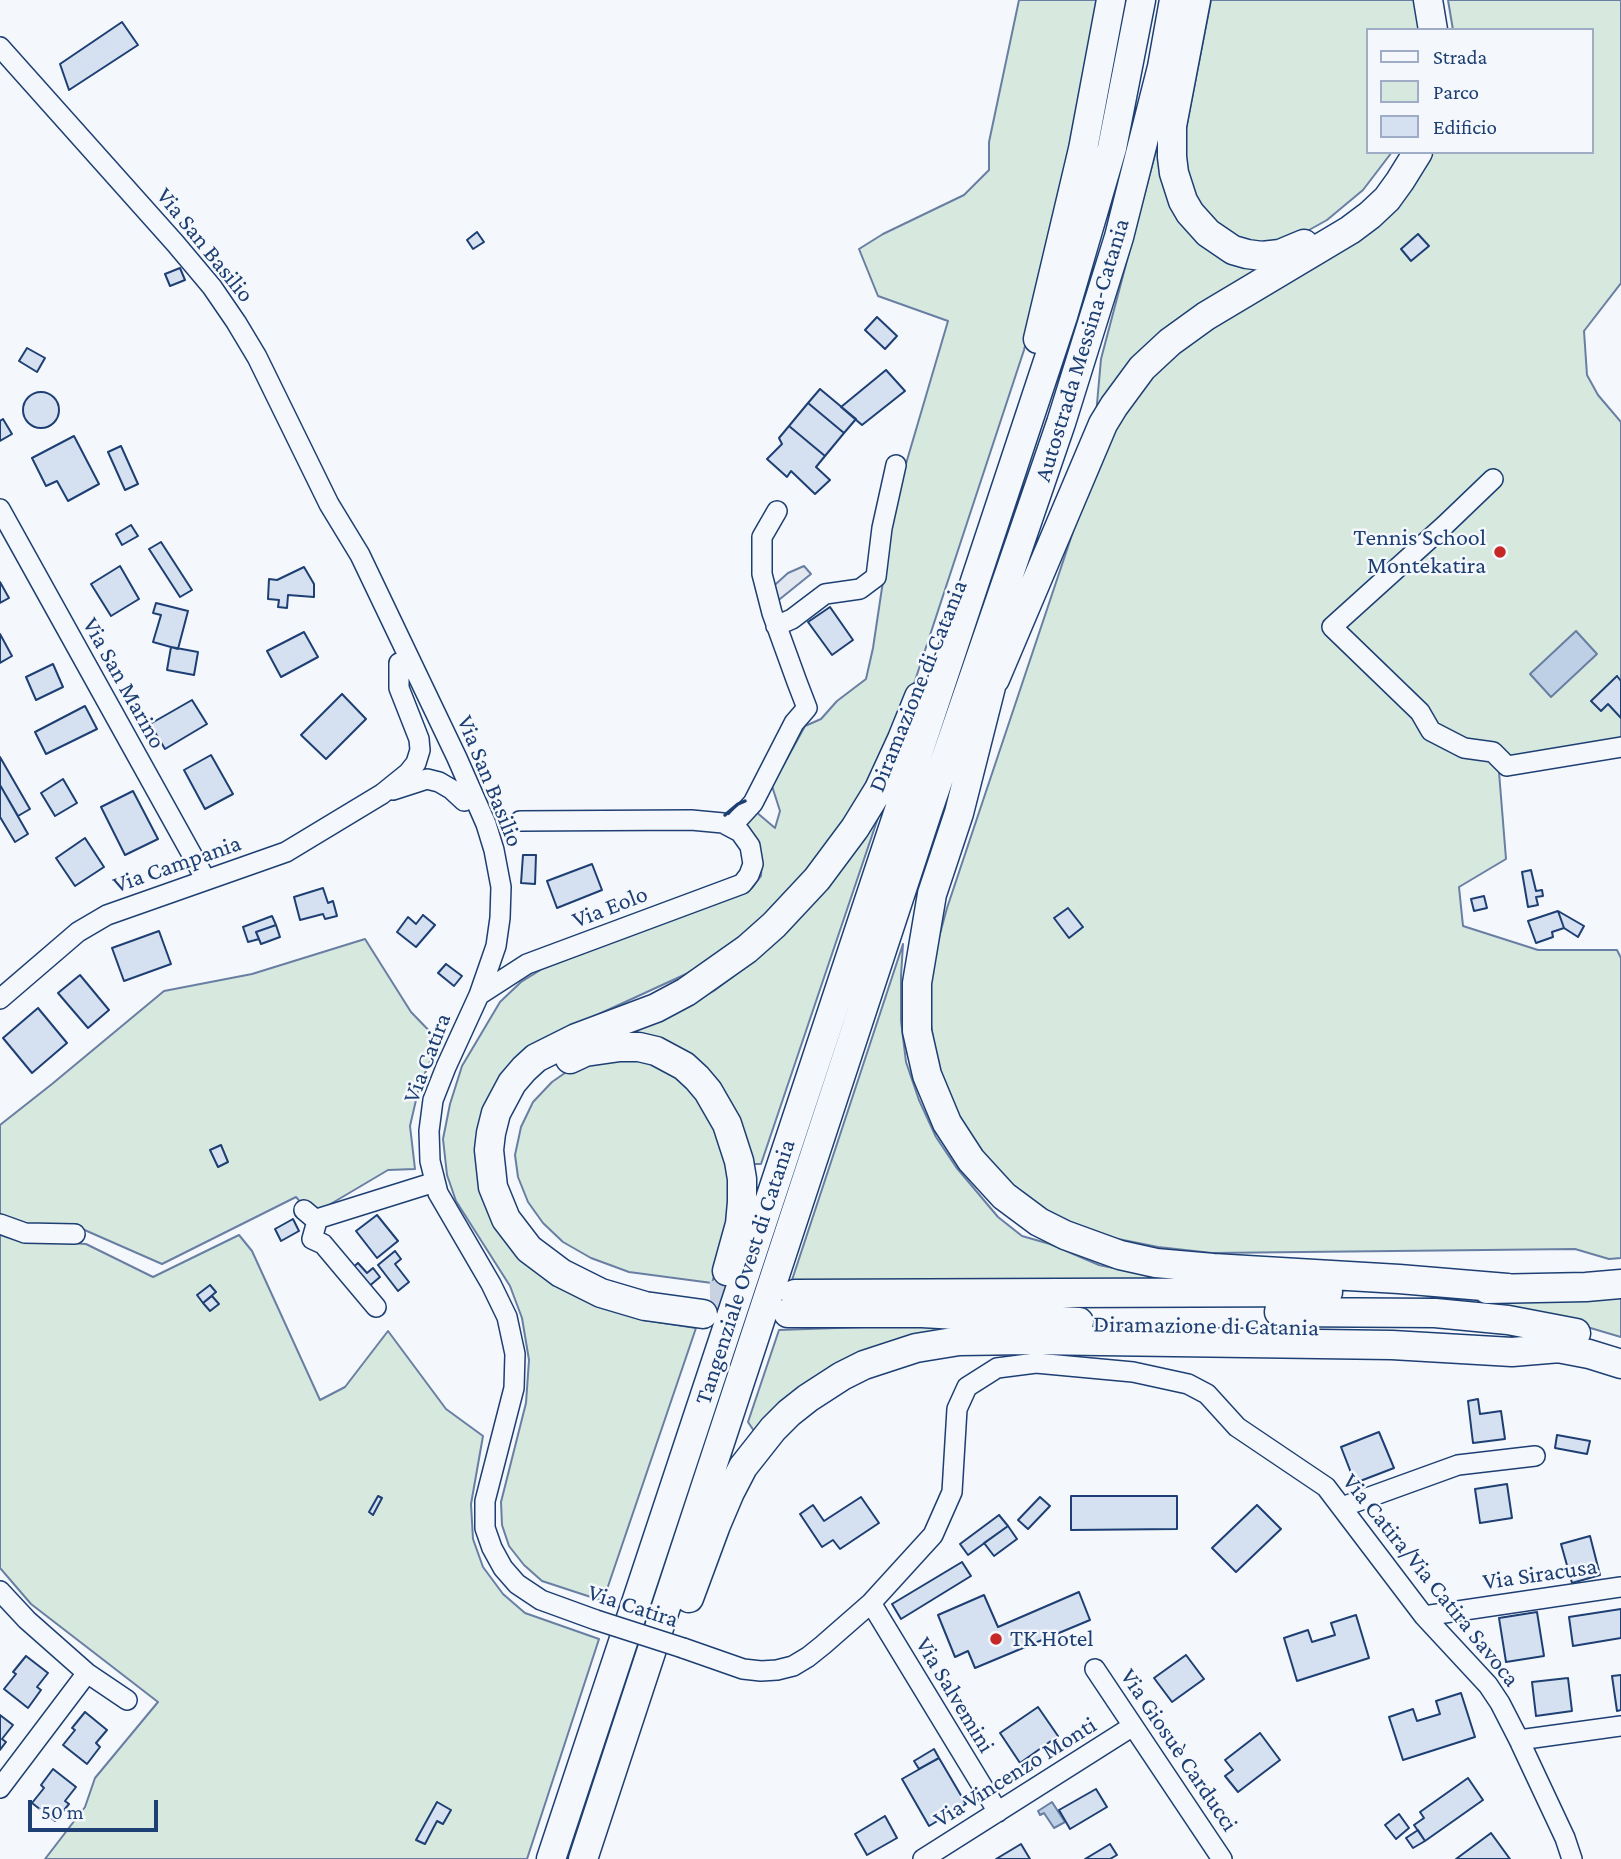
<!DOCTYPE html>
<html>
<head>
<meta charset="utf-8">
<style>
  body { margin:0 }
  #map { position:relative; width:1621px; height:1859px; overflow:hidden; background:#f4f7fb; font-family:"Crimson Pro",serif }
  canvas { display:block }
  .legend { position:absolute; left:1366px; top:28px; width:228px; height:126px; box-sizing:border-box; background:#f4f7fb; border:2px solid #9eadc5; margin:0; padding:9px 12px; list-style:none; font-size:21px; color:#1d3f73 }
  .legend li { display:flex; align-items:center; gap:14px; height:35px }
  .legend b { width:35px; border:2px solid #9eadc5 }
  .scale { position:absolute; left:28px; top:1800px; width:130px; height:32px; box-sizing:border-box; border:4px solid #1d3f73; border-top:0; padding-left:9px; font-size:21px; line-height:24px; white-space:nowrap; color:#1d3f73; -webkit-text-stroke:5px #f4f7fb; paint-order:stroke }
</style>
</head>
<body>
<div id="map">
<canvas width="1621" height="1859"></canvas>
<ul class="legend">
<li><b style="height:9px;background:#f4f7fb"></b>Strada</li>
<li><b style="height:19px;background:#d7e8df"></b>Parco</li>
<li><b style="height:19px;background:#d5e0f0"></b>Edificio</li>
</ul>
<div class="scale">50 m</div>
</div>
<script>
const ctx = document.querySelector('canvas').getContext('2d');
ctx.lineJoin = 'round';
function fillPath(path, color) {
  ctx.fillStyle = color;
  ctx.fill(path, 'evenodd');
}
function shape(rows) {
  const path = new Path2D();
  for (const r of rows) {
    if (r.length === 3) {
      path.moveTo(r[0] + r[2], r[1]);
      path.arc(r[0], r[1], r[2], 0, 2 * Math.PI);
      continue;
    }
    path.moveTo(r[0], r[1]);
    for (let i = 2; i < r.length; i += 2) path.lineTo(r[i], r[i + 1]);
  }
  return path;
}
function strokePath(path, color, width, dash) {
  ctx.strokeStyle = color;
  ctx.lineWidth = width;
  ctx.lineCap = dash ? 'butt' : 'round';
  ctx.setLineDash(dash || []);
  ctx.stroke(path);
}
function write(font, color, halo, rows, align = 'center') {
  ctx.font = font + ' "Crimson Pro",serif';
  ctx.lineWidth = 5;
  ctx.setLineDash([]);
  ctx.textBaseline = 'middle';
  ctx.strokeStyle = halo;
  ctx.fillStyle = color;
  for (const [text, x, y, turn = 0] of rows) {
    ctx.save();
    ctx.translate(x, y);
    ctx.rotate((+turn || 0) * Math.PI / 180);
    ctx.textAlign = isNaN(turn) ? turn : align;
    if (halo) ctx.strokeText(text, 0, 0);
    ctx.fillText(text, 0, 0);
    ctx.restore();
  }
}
const green = shape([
  [1019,0,1102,0,1077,124,1024,350,906,708,874,780,794,889,710,963,549,1037,513,1063,487,1201,644,1320,696,1328,603,1601,542,1581,524,1565,509,1546,502,1525,501,1502,526,1403,529,1360,522,1318,510,1286,456,1201,447,1175,443,1139,450,1104,462,1066,500,1002,521,982,542,969,752,888,761,876,762,858,755,840,746,823,755,811,775,828,780,811,772,786,805,726,821,719,837,701,866,679,873,648,895,501,948,321,878,296,859,249,883,234,964,195,989,170,989,142,1019,0],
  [1211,0,1415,0,1421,30,1367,30,1367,152,1392,152,1363,190,1327,220,1291,240,1268,246,1227,235,1194,199,1187,176,1185,134,1211,0],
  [1448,0,1621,0,1621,283,1584,331,1587,375,1598,395,1621,422,1621,745,1499,772,1506,859,1459,887,1463,926,1538,950,1617,950,1621,958,1621,1258,1609,1259,1575,1249,1212,1253,1158,1247,1113,1238,1073,1225,1037,1205,1009,1185,980,1154,963,1126,936,1061,931,1025,929,995,935,952,947,908,1099,454,1117,419,1158,366,1429,152,1591,152,1591,30,1453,30,1448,0],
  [1159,139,1166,175,1264,272,1096,415,1101,359,1159,139],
  [883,803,761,1164,751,1164,727,1101,609,1036,667,1015,715,990,750,964,785,933,883,803],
  [365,939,411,1012,439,1041,419,1087,410,1126,415,1169,388,1170,312,1215,296,1197,162,1264,80,1228,29,1229,0,1219,0,1125,52,1084,164,991,252,974,365,939],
  [903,944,901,976,901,1021,906,1062,919,1100,936,1137,956,1167,998,1217,1022,1236,1050,1244,1099,1265,1156,1277,1230,1283,792,1280,903,944],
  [598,1057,659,1063,683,1079,721,1129,732,1196,728,1229,712,1283,629,1272,591,1258,563,1242,543,1223,528,1202,518,1177,515,1155,521,1127,533,1102,552,1082,572,1068,598,1057],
  [0,1233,22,1240,86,1244,153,1277,239,1235,252,1251,320,1400,345,1387,388,1331,446,1409,483,1436,471,1504,473,1539,483,1567,503,1594,525,1613,599,1639,527,1859,45,1859,85,1807,95,1778,158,1702,31,1604,0,1568,0,1233],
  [1621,1292,1621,1337,1587,1327,1405,1300,1478,1295,1621,1292],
  [951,1324,1015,1327,779,1405,754,1431,748,1422,779,1330,951,1324]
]);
fillPath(green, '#d7e8df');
strokePath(green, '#687fa3', 2);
const parking = shape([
  [804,566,811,574,770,607,767,592,788,573,804,566]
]);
fillPath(parking, '#e3e8f0');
strokePath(parking, '#687fa3', 2);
const water = shape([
  [1576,631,1597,654,1551,697,1530,674,1576,631],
  [1052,1802,1065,1822,1054,1828,1044,1813,1040,1815,1038,1811,1052,1802]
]);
fillPath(water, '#bed0e5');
strokePath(water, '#687fa3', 2);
const building = shape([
  [122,22,138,45,69,90,60,64,122,22],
  [477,232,484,242,473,249,467,240,477,232],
  [1418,234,1429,246,1411,261,1401,249,1418,234],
  [180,268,185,280,170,286,165,274,180,268],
  [877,317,897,336,885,349,865,330,877,317],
  [27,348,45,358,37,372,19,361,27,348],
  [886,370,905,391,862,425,841,407,886,370],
  [820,389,856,419,844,433,808,403,820,389],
  [41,410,18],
  [808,403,844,433,825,456,789,426,808,403],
  [3,419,12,434,0,441,0,421,3,419],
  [789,426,825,456,816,467,830,480,815,494,791,471,787,477,767,459,782,444,779,438,789,426],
  [74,436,99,484,68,501,57,481,46,486,32,458,74,436],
  [121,446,138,484,125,490,108,452,121,446],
  [131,525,138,536,122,545,116,534,131,525],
  [161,542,192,590,180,597,149,549,161,542],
  [120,566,139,599,111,616,91,584,120,566],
  [304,567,314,584,314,597,288,595,287,608,278,607,279,600,268,599,269,579,277,580,304,567],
  [0,582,9,598,0,603,0,582],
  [156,603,188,611,178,649,153,642,161,615,153,613,156,603],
  [830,607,853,640,832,655,808,622,830,607],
  [304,632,318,657,281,677,267,651,304,632],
  [0,634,12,656,0,663,0,634],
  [171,647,198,652,194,675,167,670,171,647],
  [53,664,63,687,36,700,26,677,53,664],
  [1617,676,1621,681,1621,718,1608,704,1601,711,1591,701,1617,676],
  [342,694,366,719,326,759,301,735,342,694],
  [192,700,207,724,165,749,150,724,192,700],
  [85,706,97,729,46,754,35,732,85,706],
  [211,755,233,794,205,809,184,770,211,755],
  [0,757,30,809,18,816,0,785,0,757],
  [63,779,77,803,55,816,41,793,63,779],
  [0,785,28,834,15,842,0,817,0,785],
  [133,791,158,839,125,855,101,807,133,791],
  [85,838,104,867,75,886,56,858,85,838],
  [523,855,536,855,535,884,521,883,523,855],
  [592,864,602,890,557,908,547,881,592,864],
  [1531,870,1536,891,1542,890,1543,896,1536,897,1538,905,1528,907,1522,872,1531,870],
  [323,888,328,903,333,901,337,916,325,919,323,914,300,920,294,897,323,888],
  [1484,896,1487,908,1474,911,1471,899,1484,896],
  [1068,908,1083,927,1069,938,1054,918,1068,908],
  [1558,911,1584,926,1578,937,1564,928,1558,911],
  [1558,911,1564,928,1552,932,1553,937,1536,943,1528,921,1558,911],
  [423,915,435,925,416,947,397,932,408,917,416,924,423,915],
  [272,916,276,925,256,932,259,939,248,942,243,927,272,916],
  [276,925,280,937,261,944,256,932,276,925],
  [159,931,171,964,124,981,112,948,159,931],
  [446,964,462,976,454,986,438,973,446,964],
  [80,975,109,1010,88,1028,58,993,80,975],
  [38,1008,67,1043,32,1073,3,1038,38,1008],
  [221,1145,228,1162,218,1167,210,1150,221,1145],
  [377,1215,398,1241,377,1258,356,1231,377,1215],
  [293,1219,299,1231,281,1241,275,1229,293,1219],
  [395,1251,401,1259,395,1264,409,1282,398,1291,378,1265,395,1251],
  [358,1263,367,1273,373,1268,380,1277,367,1288,351,1269,358,1263],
  [210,1285,216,1292,203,1303,197,1295,210,1285],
  [212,1296,219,1304,210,1311,203,1303,212,1296],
  [1478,1399,1480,1414,1501,1411,1505,1439,1473,1443,1468,1401,1478,1399],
  [1379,1432,1394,1468,1355,1483,1341,1447,1379,1432],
  [1557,1435,1590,1441,1587,1454,1555,1448,1557,1435],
  [1507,1484,1512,1518,1480,1523,1475,1489,1507,1484],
  [378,1496,382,1498,373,1515,369,1512,378,1496],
  [1071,1496,1177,1496,1177,1529,1071,1530,1071,1496],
  [861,1497,879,1523,840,1549,833,1540,822,1547,800,1514,813,1505,824,1521,861,1497],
  [1040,1497,1050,1506,1028,1529,1018,1520,1040,1497],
  [1257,1505,1281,1529,1236,1572,1212,1548,1257,1505],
  [999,1515,1008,1526,968,1555,960,1544,999,1515],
  [1008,1526,1017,1539,994,1556,984,1543,1008,1526],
  [1590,1536,1600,1575,1572,1583,1561,1544,1590,1536],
  [962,1562,971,1576,901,1619,892,1604,962,1562],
  [1079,1592,1090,1620,975,1668,968,1651,955,1657,938,1615,984,1595,998,1627,1079,1592],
  [1621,1609,1621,1638,1573,1646,1569,1617,1621,1609],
  [1537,1612,1544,1656,1506,1662,1499,1618,1537,1612],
  [1356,1615,1369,1658,1297,1681,1284,1638,1308,1630,1312,1642,1335,1635,1331,1623,1356,1615],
  [1186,1655,1204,1679,1172,1702,1154,1678,1186,1655],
  [26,1656,48,1673,37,1687,41,1690,28,1708,4,1689,16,1674,13,1672,26,1656],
  [1621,1675,1621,1710,1617,1711,1612,1676,1621,1675],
  [1568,1678,1572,1711,1536,1716,1532,1682,1568,1678],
  [1461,1693,1475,1737,1403,1760,1389,1717,1413,1709,1417,1721,1440,1714,1436,1701,1461,1693],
  [1038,1707,1058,1736,1020,1763,1000,1733,1038,1707],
  [85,1712,107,1730,96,1743,100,1747,87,1764,63,1745,75,1730,72,1728,85,1712],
  [0,1715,13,1725,2,1739,6,1742,0,1750,0,1715],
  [1260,1733,1280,1760,1238,1792,1225,1776,1233,1770,1225,1760,1260,1733],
  [934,1749,939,1758,919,1769,914,1761,934,1749],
  [939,1758,966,1804,929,1826,902,1779,939,1758],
  [53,1769,76,1787,65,1801,69,1804,55,1821,32,1803,44,1788,41,1785,53,1769],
  [1468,1778,1483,1800,1425,1841,1414,1825,1424,1818,1420,1812,1468,1778],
  [1096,1789,1107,1807,1070,1829,1059,1810,1096,1789],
  [437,1802,451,1810,443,1824,437,1821,425,1844,416,1840,437,1802],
  [1399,1814,1409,1828,1396,1839,1385,1825,1399,1814],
  [885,1816,897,1838,867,1855,855,1834,885,1816],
  [1418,1830,1425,1841,1413,1848,1406,1838,1418,1830],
  [1491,1833,1510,1859,1456,1859,1491,1833],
  [1021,1844,1030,1859,996,1859,1021,1844],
  [1110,1844,1117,1855,1110,1859,1085,1859,1110,1844]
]);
fillPath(building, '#d5e0f0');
strokePath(building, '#1d3f73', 2);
strokePath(shape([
  [710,1295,761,1294]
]), '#c9d2e0', 28, [28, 14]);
const minor = shape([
  [0,47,175,243,212,287,236,322,257,357,329,504,360,555,457,758,486,824,494,850,501,887,500,918,496,946,479,995,446,1067,433,1100,429,1131,430,1161,438,1193,491,1284,507,1317,515,1354,514,1388,485,1501,485,1528,492,1548,503,1568,517,1584,541,1600,596,1620],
  [1493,479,1445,525,1332,627,1420,712,1431,731,1464,748,1493,752,1507,766,1621,747],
  [0,509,206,880],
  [776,626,792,619,825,594,860,589,876,577,882,528,896,465],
  [393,790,427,779,439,782,451,789,464,801],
  [731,827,753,803,794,723,807,708,797,682,772,613,762,574,762,537,777,511],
  [479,995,527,964,742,884,749,875,753,864,750,846,740,832,723,823,691,820,520,821],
  [0,999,78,932,107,915,286,852,382,794,408,773,416,763,420,750,419,739,399,688,399,663],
  [304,1210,317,1221,320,1218,435,1182],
  [317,1221,312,1239,323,1244,376,1307],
  [0,1224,25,1233,75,1234],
  [1342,1507,1458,1465,1535,1456],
  [0,1591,27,1620,87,1673,0,1788],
  [871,1603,998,1812],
  [1424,1616,1621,1587],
  [683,1648,743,1669,761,1671,777,1670,793,1666,808,1657,823,1645,871,1603,933,1535,952,1492,957,1409,967,1387,997,1368,1036,1363,1133,1372,1188,1384,1207,1394,1237,1427,1326,1487,1424,1616,1488,1685,1500,1703,1519,1740,1565,1838,1572,1859],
  [1095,1669,1222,1859],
  [87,1673,127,1700],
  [1519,1740,1621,1726],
  [923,1859,1133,1726]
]);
const highway = shape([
  [1196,0,1172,126,1172,157,1174,173,1183,201,1190,213,1208,233,1233,250,1247,254,1262,256,1280,254,1304,244],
  [1428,0,1433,30],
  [1038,339,1083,149,1111,0],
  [998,659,959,813,932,894,917,983,917,1031,927,1075,947,1123,971,1160,1004,1196,1039,1222,1065,1235,1120,1255,1156,1263,1213,1268,1399,1279,1507,1288],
  [995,679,1103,424,1114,406,1142,368,1170,342,1206,316,1350,230,1370,215,1387,199,1400,181,1418,152],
  [570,1059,585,1052,620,1047,639,1047,656,1051,684,1066,697,1078,708,1091,727,1124,739,1161,742,1179,742,1202,740,1224,727,1271],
  [1487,1289,1586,1287,1621,1284],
  [795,1294,1328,1292],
  [1279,1312,1435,1313,1508,1320,1576,1333],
  [788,1313,922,1313,1079,1322],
  [703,1314,645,1306,601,1293,561,1273,529,1249,506,1219,493,1187,489,1150,491,1133,496,1113,512,1083,524,1069,536,1058,576,1038,656,1008,686,992,747,949,774,925,817,879,855,828,879,789,902,739,919,697],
  [1542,1345,1589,1354,1621,1364],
  [689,1598,716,1525,730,1492,743,1467,773,1429,789,1413,808,1398,842,1376,864,1365,916,1348,959,1341,1029,1340,1392,1345,1512,1352,1560,1348],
  [551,1859,1063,316,1112,148,1141,0],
  [583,1859,927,813,1061,423,1119,237,1162,67,1174,0]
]);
strokePath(minor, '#1d3f73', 22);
strokePath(highway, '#1d3f73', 31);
strokePath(minor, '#f4f7fb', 19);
strokePath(highway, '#f4f7fb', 28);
const minorBridge = shape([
  [596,1620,683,1648]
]);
strokePath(minorBridge, '#1d3f73', 22, []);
strokePath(minorBridge, '#f4f7fb', 19);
strokePath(shape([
  [725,815,738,804,745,801]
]), '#1d3f73', 3.5);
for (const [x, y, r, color] of [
  [1500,552,7,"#c62828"],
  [996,1639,7,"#c62828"]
]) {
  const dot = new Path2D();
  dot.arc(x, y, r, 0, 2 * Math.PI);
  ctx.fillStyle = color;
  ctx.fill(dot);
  strokePath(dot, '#f4f7fb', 2.5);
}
write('24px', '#1d3f73', '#f4f7fb', [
  ["Via San Basilio",205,245,51],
  ["Autostrada Messina-Catania",1082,350,-73],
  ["Via San Marino",124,683,61],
  ["Diramazione di Catania",918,686,-68],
  ["Via San Basilio",490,781,68],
  ["Via Campania",177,864,-19],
  ["Via Eolo",610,907,-21],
  ["Via Catira",427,1058,-69],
  ["Tangenziale Ovest di Catania",745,1272,-72],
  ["Diramazione di Catania",1206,1326,1],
  ["Via Siracusa",1540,1574,-8],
  ["Via Catira/Via Catira Savoca",1431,1580,51],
  ["Via Catira",633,1606,18],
  ["Via Salvemini",955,1695,59],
  ["Via Giosuè Carducci",1179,1750,56],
  ["Via Vincenzo Monti",1015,1772,-32]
]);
write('24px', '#1d3f73', '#f4f7fb', [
  ["Tennis School",1486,538],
  ["Montekatira",1486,566],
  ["TK Hotel",1010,1639,"left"]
], 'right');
</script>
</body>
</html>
